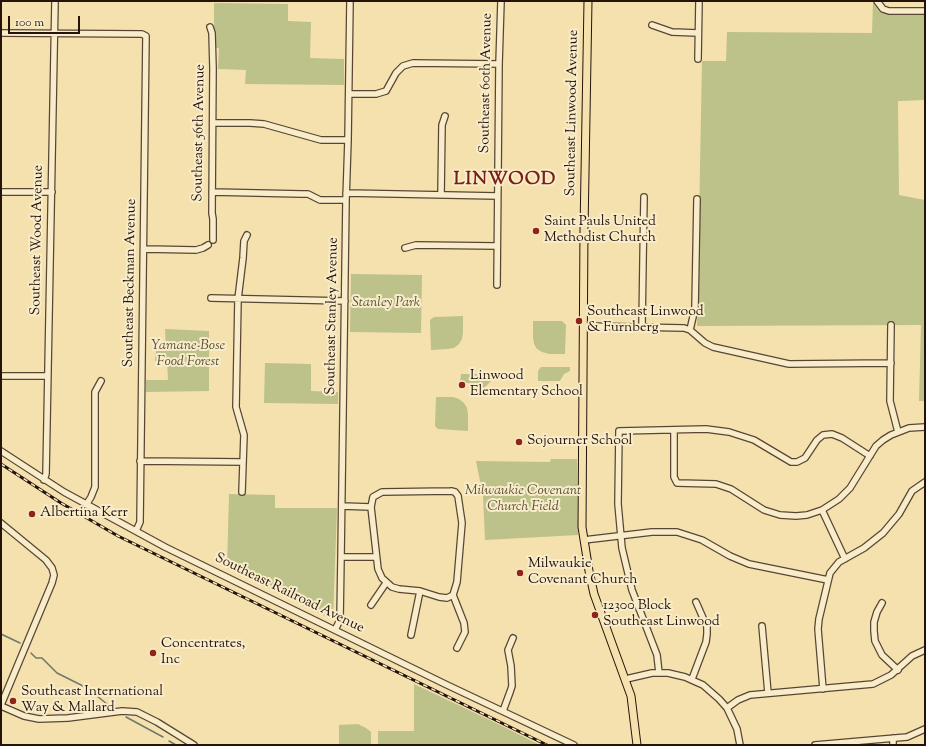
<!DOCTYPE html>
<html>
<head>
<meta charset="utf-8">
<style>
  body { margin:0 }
  #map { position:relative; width:926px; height:746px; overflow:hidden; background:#f5e1ae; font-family:"Sorts Mill Goudy",serif }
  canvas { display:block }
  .frame { position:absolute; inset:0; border:2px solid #24130a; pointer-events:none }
  .scale { position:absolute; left:8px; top:16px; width:72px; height:18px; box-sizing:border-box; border:2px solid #24130a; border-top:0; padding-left:5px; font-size:12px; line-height:14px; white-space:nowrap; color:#24130a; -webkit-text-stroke:3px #f8ecca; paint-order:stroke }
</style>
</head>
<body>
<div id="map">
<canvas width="926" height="746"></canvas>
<div class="frame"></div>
<div class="scale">100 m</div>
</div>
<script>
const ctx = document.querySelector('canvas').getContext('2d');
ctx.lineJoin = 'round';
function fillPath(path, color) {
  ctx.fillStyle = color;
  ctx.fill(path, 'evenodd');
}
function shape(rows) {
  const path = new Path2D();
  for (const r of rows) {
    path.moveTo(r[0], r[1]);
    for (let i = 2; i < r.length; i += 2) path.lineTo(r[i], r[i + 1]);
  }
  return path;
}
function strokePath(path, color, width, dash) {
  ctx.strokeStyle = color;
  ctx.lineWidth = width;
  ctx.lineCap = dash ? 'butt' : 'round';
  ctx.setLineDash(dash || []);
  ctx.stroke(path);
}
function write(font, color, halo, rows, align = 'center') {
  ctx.font = font + ' "Sorts Mill Goudy",serif';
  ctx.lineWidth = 4;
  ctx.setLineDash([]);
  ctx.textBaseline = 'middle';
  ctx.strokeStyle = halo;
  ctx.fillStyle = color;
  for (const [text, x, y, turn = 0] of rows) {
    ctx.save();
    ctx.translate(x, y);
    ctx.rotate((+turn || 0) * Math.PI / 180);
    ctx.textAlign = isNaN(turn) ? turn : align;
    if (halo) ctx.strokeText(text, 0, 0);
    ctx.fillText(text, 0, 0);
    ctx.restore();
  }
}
fillPath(shape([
  [873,2,879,11,883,13,925,14,925,100,898,101,899,195,925,200,925,401,919,401,921,325,697,326,702,61,726,61,727,32,872,33],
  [214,3,288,4,288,21,311,22,310,58,344,59,344,85,245,84,246,70,218,69,219,48,214,48],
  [351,274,422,275,421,333,350,332],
  [463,316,463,332,462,339,459,344,454,348,447,349,431,350,430,320,434,317],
  [533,321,562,321,566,325,565,354,549,354,542,352,537,349,534,344,533,337],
  [165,329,209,331,209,391,146,392,146,380,168,380,167,361,155,361,156,351,166,351],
  [265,363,311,364,311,391,338,392,338,404,264,403],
  [541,367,570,367,570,371,564,374,560,381,538,381,538,371],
  [461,374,484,374,491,381,478,394,469,383,460,383],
  [436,397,453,397,459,399,464,403,467,408,468,415,468,431,438,429,435,426],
  [551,459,577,459,578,535,485,540,483,496,476,461,550,462],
  [229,494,275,495,275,508,337,508,333,620,227,568],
  [414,684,494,722,540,745,378,745,378,731,414,731],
  [358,724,366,728,371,732,371,745,339,745,339,725]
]), '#bcc28a');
strokePath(shape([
  [1,634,20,643],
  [31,653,36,658,42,658,57,673,87,688,112,708],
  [126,717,163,737],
  [169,741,176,745]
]), '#6d786e', 1.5);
const minor = shape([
  [877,1,883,9,889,11,925,11],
  [652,25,672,32,698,33],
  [210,27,212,33,213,68,212,213,213,219,213,240],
  [1,33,142,34,146,36,140,522,136,531],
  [698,59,699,1],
  [349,94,376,94,386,91,396,73,403,66,413,63,499,64],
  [213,123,250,123,264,124,321,140,348,140],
  [1,192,52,192],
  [212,192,302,194,308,194,320,200,346,200],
  [346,193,497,196],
  [441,195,442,125,445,116],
  [405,248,416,245,496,246],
  [144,249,196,250,203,248,208,245],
  [497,285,499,64,501,1],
  [211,298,345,301],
  [891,325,890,401,898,432],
  [583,326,684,328,690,330,705,343,713,347,789,364,891,363],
  [642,326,644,197],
  [690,330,695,308,697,199],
  [1,376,47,376],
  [674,430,674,477,677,483,716,484,731,489,764,510,780,515,796,516,807,515,822,510,839,499,850,488,876,446,883,440,891,435,909,428,925,427],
  [1,451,64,492,165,547,445,684,574,745],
  [140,461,243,462],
  [44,480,46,474,55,1],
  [451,491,455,492,458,496,462,523,457,582,453,595,447,598,439,597,420,591,399,589,392,587,382,578,378,569,371,507,373,497,382,492,451,491],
  [242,492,244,435,236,407,238,299,243,258,244,241,247,235],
  [86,505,91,497,95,487,95,392,101,381],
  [342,506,371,507],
  [822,510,845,559],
  [1,523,46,560,52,568,54,575,52,583,1,705],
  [584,540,652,532,677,532,702,540,730,556,749,564,828,580],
  [341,557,376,557],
  [453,595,464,623,465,632,457,648],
  [882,603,877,612,874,622,874,631,875,641,882,655,898,670],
  [371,605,386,583],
  [762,626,768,693],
  [335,630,340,620,341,557,346,200,348,140,350,1],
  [411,635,420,591],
  [659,673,657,655,632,590,622,548,618,504,619,431,706,429,729,432,754,440,791,462,797,462,805,458,817,440,823,435,832,434,842,438,870,456],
  [626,679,652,673,668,673,685,677,703,685,719,699,727,708,737,729,740,745],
  [692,679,706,642,707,634,707,627,696,602],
  [823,689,818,629,819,619,830,573,839,562,864,548,883,533,899,514,912,491,925,482],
  [1,706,24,716,39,719,68,718,122,711,137,712,157,722,194,745],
  [727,708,738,700,750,695,873,684,891,675,912,656,925,650],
  [503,711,510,692,512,686,511,666,508,650,513,638],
  [893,738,893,745],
  [815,745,907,737,925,729]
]);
const major = shape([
  [588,1,584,230,582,527,589,571,594,594,631,696,637,745]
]);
strokePath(minor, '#584633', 8);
strokePath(major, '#24130a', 9);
strokePath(minor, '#f8ecca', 5.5);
strokePath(major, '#f5e1ae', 7);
const rail = shape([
  [1,464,61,503,118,536,547,745]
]);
strokePath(rail, '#24130a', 3);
strokePath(rail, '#f8ecca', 1.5, [4.5]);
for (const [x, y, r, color] of [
  [536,231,4,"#8f2418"],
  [579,321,4,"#8f2418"],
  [462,385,4,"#8f2418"],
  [519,442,4,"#8f2418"],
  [32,514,4,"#8f2418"],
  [520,573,4,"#8f2418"],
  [595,615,4,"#8f2418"],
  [153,653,4,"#8f2418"],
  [13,701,4,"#8f2418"]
]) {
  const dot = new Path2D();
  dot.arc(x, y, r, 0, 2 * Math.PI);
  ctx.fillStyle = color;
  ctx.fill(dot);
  strokePath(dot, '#f8ecca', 1.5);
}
write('14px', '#24130a', '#f8ecca', [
  ["Southeast 60th Avenue",487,83,-89],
  ["Southeast Linwood Avenue",573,113,-89],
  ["Southeast 56th Avenue",200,133,-89],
  ["Southeast Wood Avenue",38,240,-89],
  ["Southeast Beckman Avenue",131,283,-89],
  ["Southeast Stanley Avenue",333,316,-89],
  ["Southeast Railroad Avenue",289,594,26]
]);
write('14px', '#24130a', '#f8ecca', [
  ["Saint Pauls United",544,223],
  ["Methodist Church",544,239],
  ["Southeast Linwood",587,313],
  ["& Furnberg",587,329],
  ["Linwood",470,377],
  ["Elementary School",470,393],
  ["Sojourner School",527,442],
  ["Albertina Kerr",40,514],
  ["Milwaukie",528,565],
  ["Covenant Church",528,581],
  ["12300 Block",603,607],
  ["Southeast Linwood",603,623],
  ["Concentrates,",161,645],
  ["Inc",161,661],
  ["Southeast International",21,693],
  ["Way & Mallard",21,709]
], 'left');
write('italic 14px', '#595037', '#f8ecca', [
  ["Stanley Park",386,304],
  ["Yamane-Bose",188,347],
  ["Food Forest",188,363],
  ["Milwaukie Covenant",523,492],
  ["Church Field",523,508]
]);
ctx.letterSpacing = '1px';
write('bold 18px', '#7a1f14', '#f8ecca', [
  ["LINWOOD",505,181]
]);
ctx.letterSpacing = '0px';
</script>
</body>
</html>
